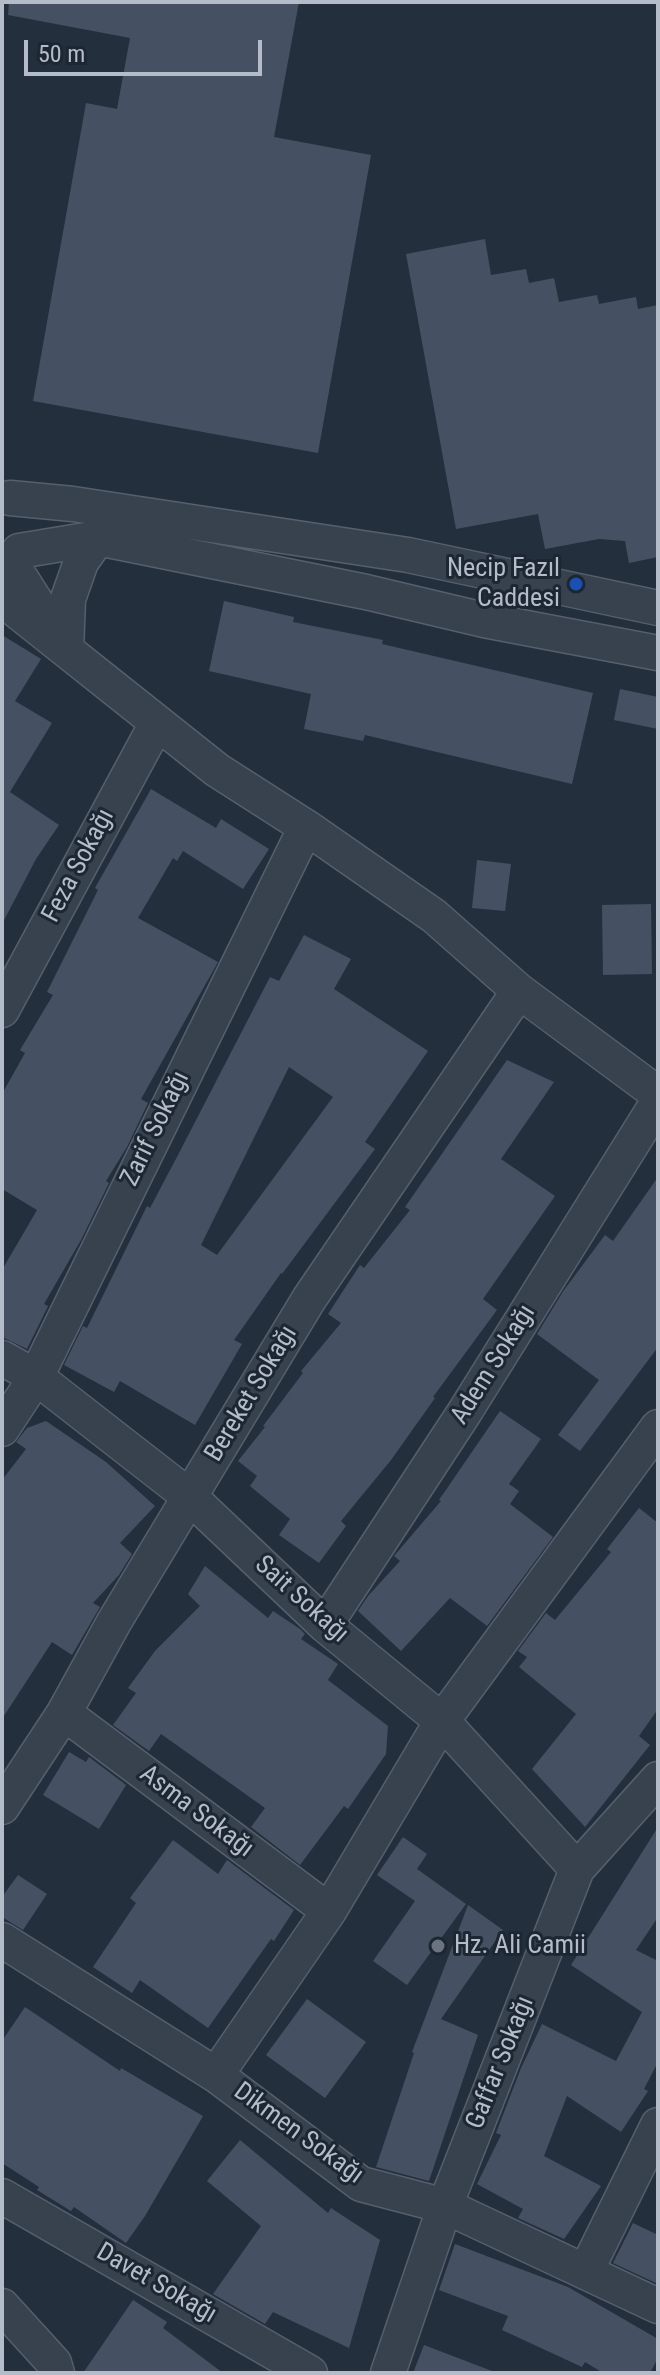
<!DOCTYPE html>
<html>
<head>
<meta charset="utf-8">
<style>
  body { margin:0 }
  #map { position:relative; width:660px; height:2375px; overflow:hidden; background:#242f3e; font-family:"Roboto Condensed",sans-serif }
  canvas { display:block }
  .frame { position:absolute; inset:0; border:4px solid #b4bcc9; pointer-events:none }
  .scale { position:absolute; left:24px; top:40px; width:238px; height:36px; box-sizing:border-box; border:4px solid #b4bcc9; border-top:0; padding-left:10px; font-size:24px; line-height:28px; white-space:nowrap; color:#b4bcc9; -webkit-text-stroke:6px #1d2633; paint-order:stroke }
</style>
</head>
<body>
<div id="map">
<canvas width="660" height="2375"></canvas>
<div class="frame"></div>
<div class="scale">50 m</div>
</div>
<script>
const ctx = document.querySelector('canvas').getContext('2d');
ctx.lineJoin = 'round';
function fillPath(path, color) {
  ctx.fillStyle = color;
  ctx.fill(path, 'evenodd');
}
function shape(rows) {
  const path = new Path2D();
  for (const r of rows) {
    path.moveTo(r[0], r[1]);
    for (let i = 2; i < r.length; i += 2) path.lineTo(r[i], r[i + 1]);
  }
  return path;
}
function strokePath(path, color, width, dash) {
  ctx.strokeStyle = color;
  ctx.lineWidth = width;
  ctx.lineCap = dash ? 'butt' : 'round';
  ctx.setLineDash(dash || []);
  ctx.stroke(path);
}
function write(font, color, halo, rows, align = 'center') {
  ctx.font = font + ' "Roboto Condensed",sans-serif';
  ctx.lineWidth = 6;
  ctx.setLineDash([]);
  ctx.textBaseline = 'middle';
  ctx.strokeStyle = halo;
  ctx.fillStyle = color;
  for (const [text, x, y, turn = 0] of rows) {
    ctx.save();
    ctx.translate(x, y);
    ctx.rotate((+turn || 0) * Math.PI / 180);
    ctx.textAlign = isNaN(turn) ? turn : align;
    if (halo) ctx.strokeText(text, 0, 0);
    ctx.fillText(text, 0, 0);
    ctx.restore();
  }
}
fillPath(shape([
  [9,2,299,2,274,137,371,155,318,453,33,401,86,103,117,109,130,38,8,15],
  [485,239,491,275,526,269,529,283,554,278,559,302,597,295,599,304,636,297,638,309,658,305,658,557,629,563,625,541,599,539,545,549,538,514,456,529,406,254],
  [224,601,294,617,293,622,383,640,382,644,593,693,572,784,365,735,363,741,304,729,311,694,209,671],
  [2,635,41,659,15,701,52,723,10,792,59,825,36,859,2,924],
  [620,689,658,697,658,729,614,720],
  [151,789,216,828,221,819,269,849,243,889,183,851,177,861,173,858,138,918,218,962,141,1099,148,1103,127,1147,106,1181,109,1183,81,1240,44,1304,48,1306,27,1349,2,1337,2,1270,37,1210,2,1189,2,1094,25,1053,20,1050,53,995,47,992,98,890,95,888],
  [477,860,511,864,505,911,472,908],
  [651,904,652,974,603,975,602,905],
  [304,935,351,959,334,989,428,1051,365,1142,375,1149,282,1274,281,1273,234,1340,242,1344,195,1425,120,1381,114,1392,64,1365,83,1326,87,1328,147,1206,150,1208,179,1153,270,977,279,981],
  [289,1067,333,1097,217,1255,201,1245],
  [507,1060,554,1082,501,1159,555,1196,483,1299,497,1310,433,1397,435,1398,391,1460,341,1521,346,1526,319,1563,279,1535,290,1519,250,1486,257,1476,238,1461,265,1427,263,1426,303,1373,301,1371,341,1323,328,1314,360,1265,364,1268,410,1210,405,1207],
  [658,1177,658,1347,580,1451,558,1435,599,1380,537,1334,564,1290,605,1235,613,1241],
  [500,1411,541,1439,509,1484,519,1491,510,1504,553,1537,487,1626,450,1598,401,1651,358,1611,368,1596,400,1561,394,1556,441,1501,439,1500],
  [46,1421,106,1462,155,1506,120,1543,132,1554,119,1575,93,1603,100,1607,72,1655,52,1642,2,1719,2,1480,26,1449,16,1442,27,1428],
  [639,1508,658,1523,658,1709,639,1736,650,1745,585,1827,532,1769,576,1714,519,1667,527,1657,518,1651,546,1613,555,1620,611,1552,607,1549],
  [205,1566,268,1618,273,1611,300,1629,305,1634,301,1639,338,1664,328,1680,388,1726,386,1754,348,1809,344,1806,300,1865,251,1827,265,1808,161,1734,149,1751,113,1725,136,1693,128,1688,155,1651,200,1606,188,1594],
  [69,1752,86,1762,89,1757,126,1785,99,1829,43,1795],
  [658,1827,658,1917,636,1950,658,1961,658,2062,644,2089,648,2091,621,2132,567,2096,544,2156,601,2186,564,2239,518,2218,523,2209,477,2184,501,2135,496,2133,521,2068,542,2024,616,2061,642,2012,571,1965],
  [403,1837,427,1854,417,1869,466,1904,407,1985,373,1961,415,1901,377,1875],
  [173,1840,218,1874,227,1860,294,1910,274,1941,271,1939,208,2028,140,1980,132,1993,93,1967,136,1903,130,1898],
  [18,1875,47,1894,23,1930,2,1917,2,1897],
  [468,1905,503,1930,441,2019,478,2035,429,2181,376,2167,414,2053,412,2052],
  [307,1999,366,2042,325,2098,266,2055],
  [25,2007,120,2071,121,2068,203,2116,145,2216,126,2243,74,2207,71,2211,37,2190,39,2187,2,2163,2,2041],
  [240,2140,328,2213,331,2208,380,2240,349,2348,273,2312,265,2324,213,2294,261,2226,207,2181],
  [633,2223,658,2235,658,2284,613,2263],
  [455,2244,568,2287,658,2339,658,2358,650,2373,603,2373,585,2362,582,2367,502,2330,508,2316,439,2290],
  [133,2300,167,2322,163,2328,223,2373,83,2373],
  [424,2345,492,2371,491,2373,413,2373]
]), '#455162');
const minor = shape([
  [10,498,73,504,408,555,658,608],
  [19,551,98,538,366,592,484,620,658,653],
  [11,563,53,629],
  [2,599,217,770,306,827,434,916,519,991,658,1094],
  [66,650,68,599,81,562,98,538],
  [2,1010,157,723],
  [2,1358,36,1377,190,1497,325,1625,442,1721,577,1869],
  [2,1429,36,1377,306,827],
  [325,1625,464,1413,658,1102],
  [64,1713,329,1911],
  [2,1807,64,1713,114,1622,309,1299,519,991],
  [2,1940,216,2075,361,2184,445,2206,658,2306],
  [216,2075,329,1911,442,1721,658,1427],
  [2,2196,310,2373],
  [586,2271,658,2125],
  [2,2306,54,2363,57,2373],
  [388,2373,445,2206,577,1869,658,1779]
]);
strokePath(minor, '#565f6c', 37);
strokePath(minor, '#38414e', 34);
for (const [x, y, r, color] of [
  [576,584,8,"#1a4fb4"],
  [438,1946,8,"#6b7280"]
]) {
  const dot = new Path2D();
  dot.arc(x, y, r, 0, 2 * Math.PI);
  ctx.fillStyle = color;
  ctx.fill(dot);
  strokePath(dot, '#1d2633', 3);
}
write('26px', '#b4bcc9', '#1d2633', [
  ["Necip Fazıl",560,569],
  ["Caddesi",560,599],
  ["Hz. Ali Camii",454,1946,"left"]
], 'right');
write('26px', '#b4bcc9', '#1d2633', [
  ["Feza Sokağı",79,866,-62],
  ["Zarif Sokağı",156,1129,-64],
  ["Adem Sokağı",494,1365,-58],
  ["Bereket Sokağı",252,1394,-59],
  ["Sait Sokağı",301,1600,42],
  ["Asma Sokağı",196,1812,37],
  ["Gaffar Sokağı",501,2063,-68],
  ["Dikmen Sokağı",298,2134,36],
  ["Davet Sokağı",156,2284,30]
]);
</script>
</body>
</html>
